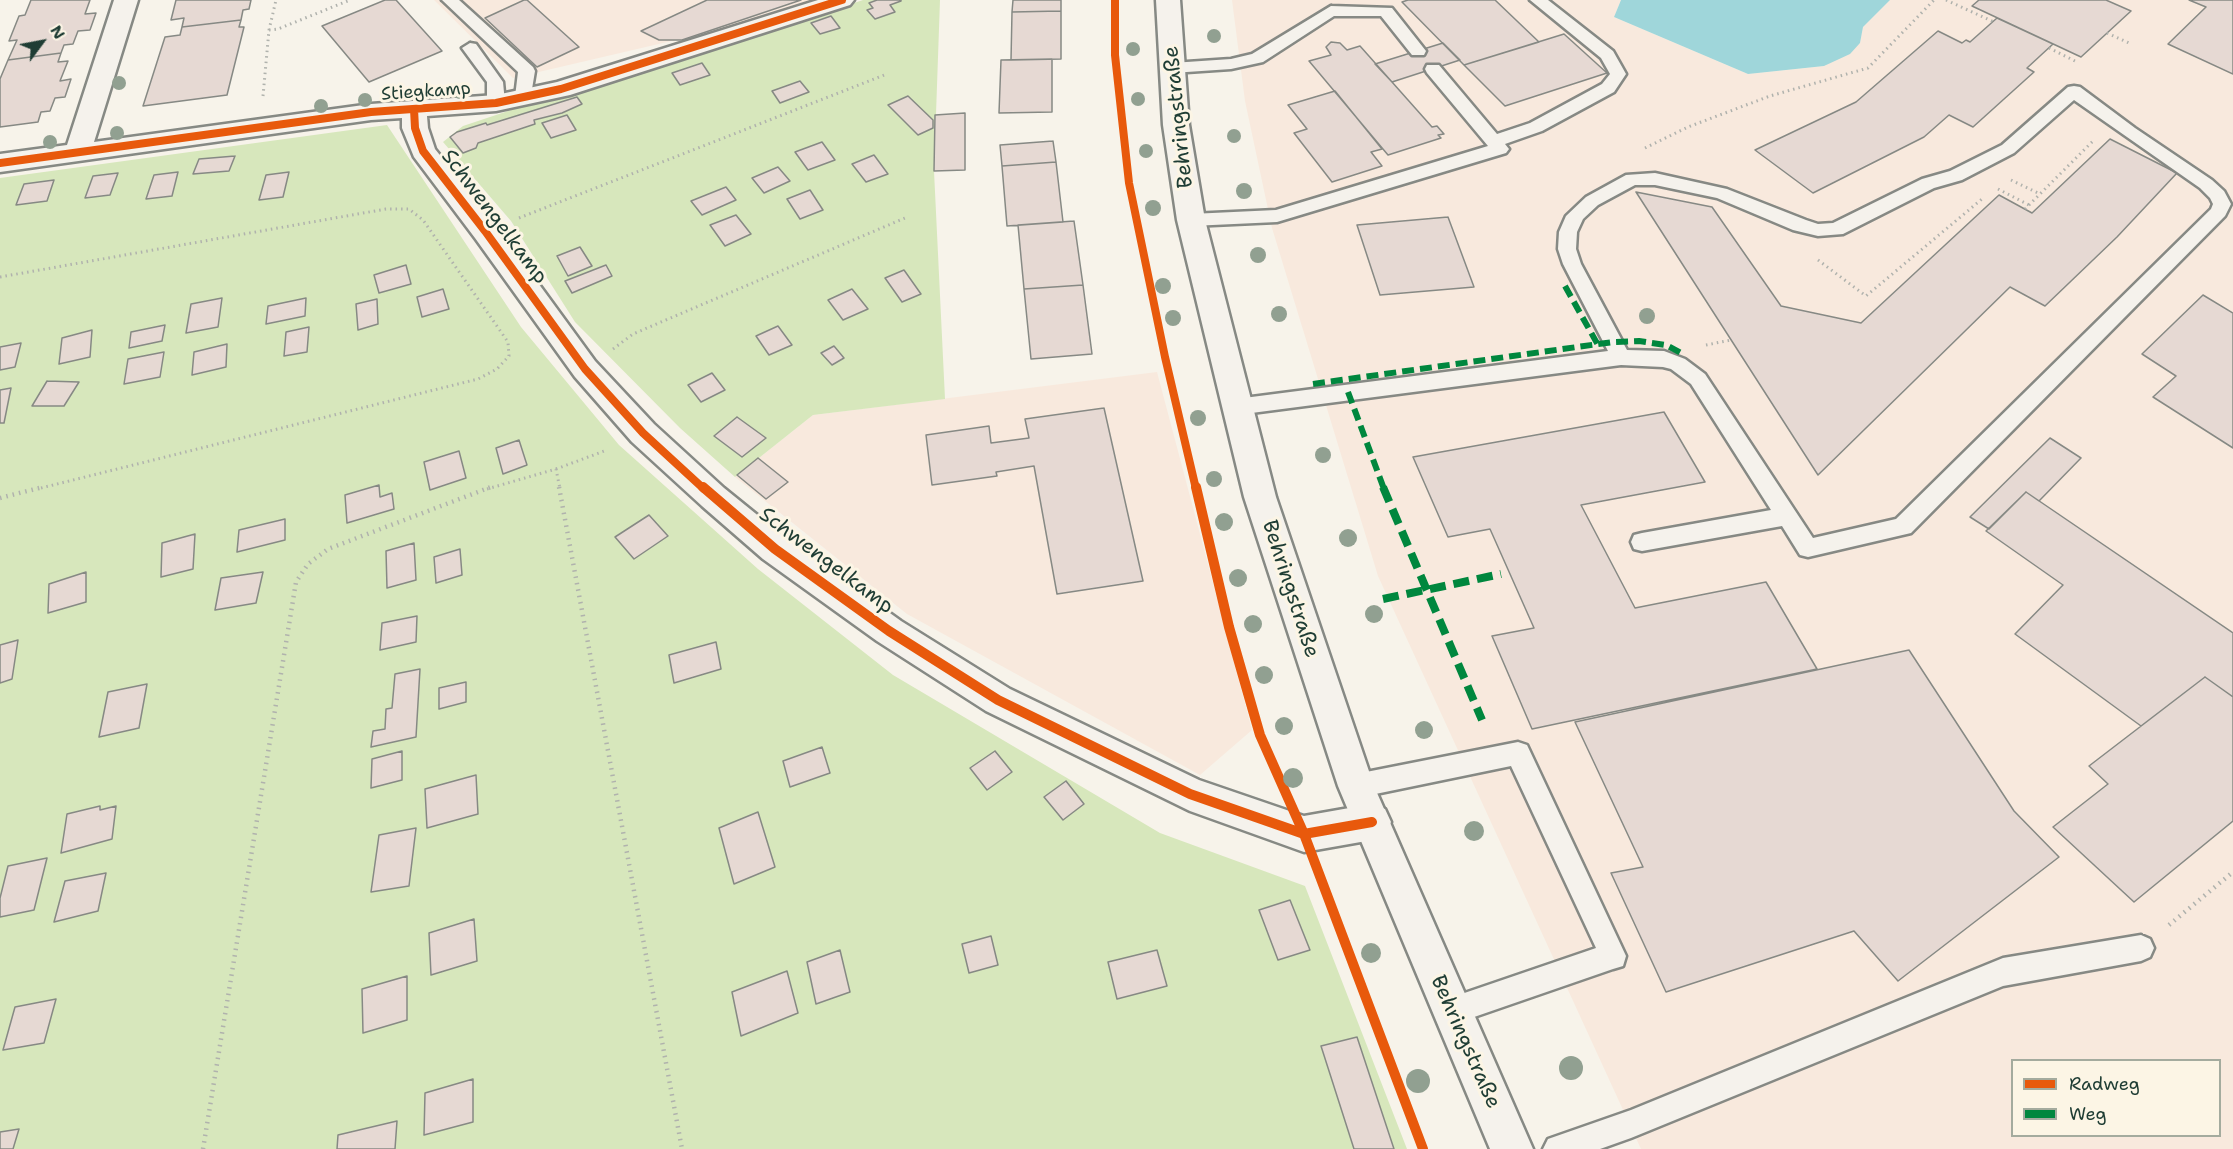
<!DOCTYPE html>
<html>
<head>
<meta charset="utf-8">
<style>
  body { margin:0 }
  #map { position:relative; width:2233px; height:1149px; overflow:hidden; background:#f7f3ea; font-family:"Shantell Sans",sans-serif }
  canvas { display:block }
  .legend { position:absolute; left:2011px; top:1059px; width:210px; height:78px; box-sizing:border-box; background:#fcf5e5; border:2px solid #a4ab9e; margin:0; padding:8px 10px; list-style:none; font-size:18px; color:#1f3d34 }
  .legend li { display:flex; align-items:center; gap:12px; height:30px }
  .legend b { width:30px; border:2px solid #a4ab9e }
  .north { position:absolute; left:12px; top:12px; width:60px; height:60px; -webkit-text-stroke:4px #fcf5e5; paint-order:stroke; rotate:58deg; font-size:16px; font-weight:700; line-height:24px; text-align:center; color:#1f3d34 }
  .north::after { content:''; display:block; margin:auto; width:21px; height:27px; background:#1f3d34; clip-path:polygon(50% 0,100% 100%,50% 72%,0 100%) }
</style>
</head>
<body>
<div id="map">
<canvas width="2233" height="1149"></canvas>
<ul class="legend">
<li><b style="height:8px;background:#e8590c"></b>Radweg</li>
<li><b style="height:8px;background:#00873e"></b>Weg</li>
</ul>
<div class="north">N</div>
</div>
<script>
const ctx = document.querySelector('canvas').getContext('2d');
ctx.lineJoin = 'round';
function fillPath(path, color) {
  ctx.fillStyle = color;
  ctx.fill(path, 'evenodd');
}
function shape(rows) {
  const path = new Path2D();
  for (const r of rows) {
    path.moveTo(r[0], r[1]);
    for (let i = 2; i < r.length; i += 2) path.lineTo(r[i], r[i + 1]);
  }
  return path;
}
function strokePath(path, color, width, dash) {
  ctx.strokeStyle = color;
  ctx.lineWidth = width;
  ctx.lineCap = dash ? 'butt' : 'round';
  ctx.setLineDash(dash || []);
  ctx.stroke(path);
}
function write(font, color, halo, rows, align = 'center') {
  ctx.font = font + ' "Shantell Sans",sans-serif';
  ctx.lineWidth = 6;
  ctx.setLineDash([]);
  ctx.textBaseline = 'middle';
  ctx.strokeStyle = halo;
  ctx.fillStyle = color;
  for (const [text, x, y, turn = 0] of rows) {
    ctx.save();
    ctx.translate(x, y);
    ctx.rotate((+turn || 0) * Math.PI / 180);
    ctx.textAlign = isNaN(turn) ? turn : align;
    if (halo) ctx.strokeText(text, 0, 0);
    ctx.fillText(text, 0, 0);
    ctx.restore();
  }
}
fillPath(shape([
  [434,0,813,0,710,32,513,78],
  [1232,0,1621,0,1614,17,1748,74,1824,66,1860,43,1863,27,1890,0,2233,0,2233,1149,1641,1149,1378,576,1272,228,1245,101],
  [2012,1060,2220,1060,2220,1136,2012,1136],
  [1157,372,1252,730,1200,775,907,614,735,477,813,415]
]), '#f8e9dd');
fillPath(shape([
  [863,0,940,0,934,171,945,399,813,415,735,477,680,428,575,322,511,221,443,142,463,126,535,102,660,68],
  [387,125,521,327,619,445,758,569,893,675,1160,833,1305,886,1407,1149,0,1149,0,178]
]), '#d7e7bc');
fillPath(shape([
  [1621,0,1890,0,1863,27,1860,43,1850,54,1824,66,1748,74,1614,17]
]), '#9fd6da');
const building = shape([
  [31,0,90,0,85,14,96,13,90,30,78,31,73,44,64,45,61,53,8,60,17,40,9,41,19,16,25,15,31,0],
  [176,0,251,0,249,9,243,10,241,20,182,27,184,18,171,20,176,0],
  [385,0,396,0,442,51,369,82,322,26,385,0],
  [524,0,527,0,579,47,537,67,485,18,524,0],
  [707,0,801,0,682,40,659,40,641,31,707,0],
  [877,0,901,0,901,1,890,5,895,12,875,19,867,10,873,8,869,3,877,0],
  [1013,0,1061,0,1061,11,1012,12,1013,0],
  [1408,0,1495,0,1539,42,1464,65,1402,2,1408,0],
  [1979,0,2106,0,2131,11,2081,57,1972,6,1979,0],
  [2189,0,2233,0,2233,74,2168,44,2206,7,2189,0],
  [1061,11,1061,59,1011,60,1012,12,1061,11],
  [831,16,840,28,820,34,811,23,831,16],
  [1997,18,2053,44,2027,68,2034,72,1973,127,1949,115,1924,137,1813,193,1755,150,1856,102,1938,31,1962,43,1966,40,1970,42,1997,18],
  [241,20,239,27,244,27,227,95,143,106,165,37,180,35,182,27,241,20],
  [1564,34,1607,73,1505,106,1464,65,1564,34],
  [1331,42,1340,43,1347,50,1360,46,1432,127,1437,126,1444,134,1438,135,1441,138,1388,155,1309,61,1331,55,1326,47,1331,42],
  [1443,43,1460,60,1392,82,1375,64,1443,43],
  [61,53,58,62,68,61,60,81,71,79,65,97,55,98,50,111,41,112,38,122,0,127,0,79,8,60,61,53],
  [1052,59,1052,112,999,113,1001,60,1052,59],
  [702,63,710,75,680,85,672,73,702,63],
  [800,81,809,92,780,103,772,91,800,81],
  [1335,91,1382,149,1371,152,1382,166,1332,182,1294,133,1307,129,1288,105,1335,91],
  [908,96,933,120,933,128,918,135,888,105,908,96],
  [577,97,582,104,562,113,534,120,535,124,478,143,476,148,463,153,450,137,457,132,486,123,487,125,577,97],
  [965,113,965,170,934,171,935,115,965,113],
  [567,115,576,130,551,138,542,123,567,115],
  [2110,139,2177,173,2117,237,2045,306,2010,287,1818,475,1636,192,1712,207,1781,306,1861,323,1999,195,2032,213,2110,139],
  [1053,141,1056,162,1002,166,1000,145,1053,141],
  [822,142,835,160,808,170,795,152,822,142],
  [874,155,888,174,866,182,852,164,874,155],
  [235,156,229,171,193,174,199,159,235,156],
  [1056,162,1063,222,1007,226,1002,166,1056,162],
  [778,167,790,181,764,193,752,178,778,167],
  [178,172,172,196,146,199,154,175,178,172],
  [289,172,283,197,259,200,266,175,289,172],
  [118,173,110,195,85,198,93,176,118,173],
  [54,180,47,201,16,205,24,184,54,180],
  [726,187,736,200,702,215,691,201,726,187],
  [810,190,823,210,800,219,787,199,810,190],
  [736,215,751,234,725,246,710,225,736,215],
  [1448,217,1474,287,1380,295,1357,225,1448,217],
  [1074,221,1083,285,1024,289,1018,225,1074,221],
  [580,247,592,266,568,276,557,256,580,247],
  [406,265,411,284,379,293,374,275,406,265],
  [606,265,612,276,572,293,565,281,606,265],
  [904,270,921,294,902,302,885,278,904,270],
  [1083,285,1092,354,1031,359,1024,289,1083,285],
  [443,289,449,309,422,317,417,297,443,289],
  [852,289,868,309,843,320,828,300,852,289],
  [2203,295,2233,313,2233,448,2153,397,2176,376,2142,354,2203,295],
  [222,298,218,327,186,333,191,304,222,298],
  [306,298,305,316,266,324,268,306,306,298],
  [377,299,378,324,358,330,356,304,377,299],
  [165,325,162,341,129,348,131,332,165,325],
  [778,326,792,345,769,355,756,336,778,326],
  [309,327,307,352,284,356,286,332,309,327],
  [92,330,90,357,59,364,62,338,92,330],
  [21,343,15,367,0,370,0,347,21,343],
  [227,344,226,367,192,375,194,352,227,344],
  [834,346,844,358,832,365,821,353,834,346],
  [164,352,160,377,124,384,128,359,164,352],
  [712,373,725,390,701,402,688,385,712,373],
  [47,381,79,382,64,406,32,406,47,381],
  [11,388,4,423,0,423,0,390,11,388],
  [1104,408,1143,581,1057,594,1034,466,996,472,997,476,932,485,926,435,989,426,991,443,1029,438,1025,419,1104,408],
  [1664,412,1705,482,1581,505,1635,608,1766,582,1817,669,1532,729,1492,636,1534,628,1490,529,1448,537,1413,457,1664,412],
  [737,417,766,438,742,457,714,436,737,417],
  [2050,438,2081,458,2039,501,2026,492,1989,529,1970,517,2050,438],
  [519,440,527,465,503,474,496,448,519,440],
  [459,451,466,478,430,490,424,462,459,451],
  [758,458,788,482,766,499,737,475,758,458],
  [379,485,380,497,392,493,394,509,347,523,345,495,379,485],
  [2026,492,2233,633,2233,697,2205,677,2141,726,2015,634,2063,585,1986,531,2026,492],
  [649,515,668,536,634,559,615,537,649,515],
  [285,519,285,540,237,552,239,530,285,519],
  [195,534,193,569,161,577,162,543,195,534],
  [414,543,416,580,387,588,386,551,414,543],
  [460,549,462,575,436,583,434,557,460,549],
  [86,572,86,602,48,613,49,584,86,572],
  [263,572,256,603,215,610,221,578,263,572],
  [417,616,416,642,380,650,382,623,417,616],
  [18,640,12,679,0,683,0,645,18,640],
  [716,642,721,669,674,683,669,655,716,642],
  [1909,650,2014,811,2059,857,1898,981,1854,931,1666,992,1611,873,1643,867,1575,722,1909,650],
  [420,669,416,737,371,747,373,731,385,729,386,709,392,708,395,674,420,669],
  [2205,677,2233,697,2233,821,2134,902,2053,827,2108,784,2089,766,2205,677],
  [466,682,466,702,439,709,439,688,466,682],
  [147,684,139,728,99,737,108,692,147,684],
  [822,747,830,773,790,787,783,761,822,747],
  [402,751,402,780,371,788,372,759,402,751],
  [995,751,1012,772,987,790,970,768,995,751],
  [476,775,478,814,427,828,425,789,476,775],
  [1066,781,1084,804,1063,820,1044,797,1066,781],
  [100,806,100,810,116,806,112,839,61,853,67,814,100,806],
  [758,812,775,867,734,884,719,828,758,812],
  [416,828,409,886,371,892,379,835,416,828],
  [47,858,34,910,0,917,0,898,8,866,47,858],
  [106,873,98,911,54,922,65,881,106,873],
  [1290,900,1310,950,1278,960,1259,910,1290,900],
  [474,919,477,961,431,975,429,933,474,919],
  [991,936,998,965,969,973,962,944,991,936],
  [840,950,850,992,816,1004,807,962,840,950],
  [1157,950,1167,986,1117,999,1108,962,1157,950],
  [787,971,798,1013,741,1036,732,992,787,971],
  [407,976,407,1020,363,1033,362,989,407,976],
  [56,999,44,1043,3,1050,15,1007,56,999],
  [1357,1037,1394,1149,1354,1149,1321,1046,1357,1037],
  [473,1079,473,1122,424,1135,425,1093,473,1079],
  [397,1121,395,1149,337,1149,338,1135,397,1121],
  [19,1129,13,1149,0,1149,0,1132,19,1129]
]);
fillPath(building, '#e6d9d3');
strokePath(building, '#868984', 1.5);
const lane = shape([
  [442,0,459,0,533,67,535,71,530,101,524,102,518,101,515,97,518,72,442,0],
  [1530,0,1548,0,1613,51,1626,74,1614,92,1542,131,1505,144,1509,149,1506,153,1277,222,1191,226,1184,225,1182,220,1184,215,1191,214,1276,210,1488,146,1427,73,1425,69,1427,65,1439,65,1497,134,1530,123,1602,84,1610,74,1601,58,1530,0],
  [1331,6,1392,8,1426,51,1424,55,1412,55,1381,16,1334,16,1263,62,1231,69,1172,73,1166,72,1164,68,1166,64,1172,63,1231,59,1252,54,1331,6],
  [470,43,476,44,503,82,505,103,502,107,496,108,490,107,487,103,487,82,462,48,470,43],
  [2074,86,2080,87,2135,128,2212,180,2224,191,2231,204,2225,216,1911,533,1808,557,1800,555,1782,526,1642,551,1634,549,1631,542,1634,535,1642,533,1771,510,1691,384,1671,369,1663,367,1621,365,1236,415,1229,413,1226,407,1229,401,1236,399,1608,351,1563,264,1558,249,1559,232,1566,216,1586,197,1626,175,1655,173,1727,189,1806,220,1818,224,1833,223,1922,179,1950,171,2002,145,2068,87,2074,86],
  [2074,100,2200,188,2210,198,2213,204,2211,209,1896,519,1813,538,1705,374,1685,359,1664,351,1627,350,1581,264,1576,249,1577,232,1583,219,1598,205,1635,185,1655,185,1717,198,1793,230,1818,236,1843,234,1934,188,1962,180,2014,153,2074,100],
  [1518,742,1527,745,1626,956,1623,966,1613,969,1451,1025,1441,1021,1437,1011,1441,1001,1596,948,1511,766,1356,798,1347,794,1344,786,1347,778,1356,774,1518,742],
  [2141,935,2150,939,2154,948,2150,957,2141,961,2003,986,1631,1138,1600,1149,1543,1149,1548,1139,1631,1110,2003,958,2141,935]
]);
const street = shape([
  [114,0,138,0,94,142,371,104,496,95,557,82,818,0,854,0,850,5,570,95,496,111,427,116,428,128,435,149,495,224,595,361,654,424,724,488,787,539,901,621,1010,689,1199,780,1304,816,1372,804,1385,809,1391,822,1385,835,1372,840,1304,852,1190,811,986,711,877,641,763,559,702,506,632,442,575,377,475,238,414,157,402,128,402,118,371,120,0,172,0,154,67,145,114,0]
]);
const secondary = shape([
  [1156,0,1180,0,1189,125,1205,220,1276,497,1374,786,1533,1149,1490,1149,1338,786,1244,497,1177,220,1163,125,1156,0]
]);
strokePath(lane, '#868984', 5);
strokePath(street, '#868984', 5);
strokePath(secondary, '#868984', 5);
strokePath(shape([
  [1115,0,1115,55,1129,183,1165,357,1196,489],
  [1946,0,1994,22],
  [269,30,278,29,350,0],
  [2107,33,2129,43],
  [2049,48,2075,61],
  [263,96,269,30,276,0],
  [1645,148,1688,127,1770,96,1868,68,1934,0],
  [2011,180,2040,194],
  [1998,189,2029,205],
  [2025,209,2093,141],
  [519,218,887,74],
  [1818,260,1866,296,1982,199],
  [0,277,386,209,409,209,423,220,508,342,509,356,497,369,478,379,37,489],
  [1706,345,1731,340],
  [613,349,633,334,905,218],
  [556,469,607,450],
  [487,489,556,469,560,489]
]), '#b0b2ad', 3, [1.5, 4]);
strokePath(shape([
  [559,487,682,1149],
  [1196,487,1229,627,1260,735,1281,783],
  [0,498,43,487],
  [1318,873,1423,1149],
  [2169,925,2233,872],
  [203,1149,296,582,308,564,328,549,491,487]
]), '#b0b2ad', 4.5, [1.5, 5]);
fillPath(lane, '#f5f2ec');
fillPath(street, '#f5f2ec');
fillPath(secondary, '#f5f2ec');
strokePath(shape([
  [1565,286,1598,345],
  [1313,384,1613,342,1639,341,1666,345,1685,355],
  [1348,392,1384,489]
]), '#00873e', 6, [12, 6]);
strokePath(shape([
  [1383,487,1482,720],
  [1383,599,1501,574]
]), '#00873e', 8, [16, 8]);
strokePath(shape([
  [1115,0,1115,55,1129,183,1165,357,1196,489],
  [414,109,415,128,423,151,485,231,585,369,643,433,704,489],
  [0,163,371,112,496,103,561,89,842,0]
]), '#e8590c', 8);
strokePath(shape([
  [703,487,775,549,889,631,998,700,1190,794,1304,834,1372,822],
  [1196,487,1229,627,1260,735,1304,834,1423,1149]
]), '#e8590c', 10);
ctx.fillStyle = '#91a091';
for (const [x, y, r] of [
  [1214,36,7],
  [1133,49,7],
  [119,83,7],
  [460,92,7],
  [1138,99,7],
  [365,100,7],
  [321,106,7],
  [117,133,7],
  [1234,136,7],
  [50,142,7],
  [1146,151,7],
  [1244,191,8],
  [1153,208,8],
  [1258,255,8],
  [1163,286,8],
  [1279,314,8],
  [1647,316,8],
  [1173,318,8],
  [1198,418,8],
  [1323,455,8],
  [1214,479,8],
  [1224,522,9],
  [1348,538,9],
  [1238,578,9],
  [1374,614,9],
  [1253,624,9],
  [1264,675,9],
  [1284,726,9],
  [1424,730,9],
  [1293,778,10],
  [1474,831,10],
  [1371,953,10],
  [1571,1068,12],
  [1418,1081,12]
]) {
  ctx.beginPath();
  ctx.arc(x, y, r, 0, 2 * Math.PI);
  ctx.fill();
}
write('18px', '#1f3d34', '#fcf5e5', [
  ["Stiegkamp",426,92,-4]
]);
write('21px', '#1f3d34', '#fcf5e5', [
  ["Behringstraße",1179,117,-96],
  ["Schwengelkamp",494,217,53],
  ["Schwengelkamp",826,561,37],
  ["Behringstraße",1290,589,72],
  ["Behringstraße",1465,1042,66]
]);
</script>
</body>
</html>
